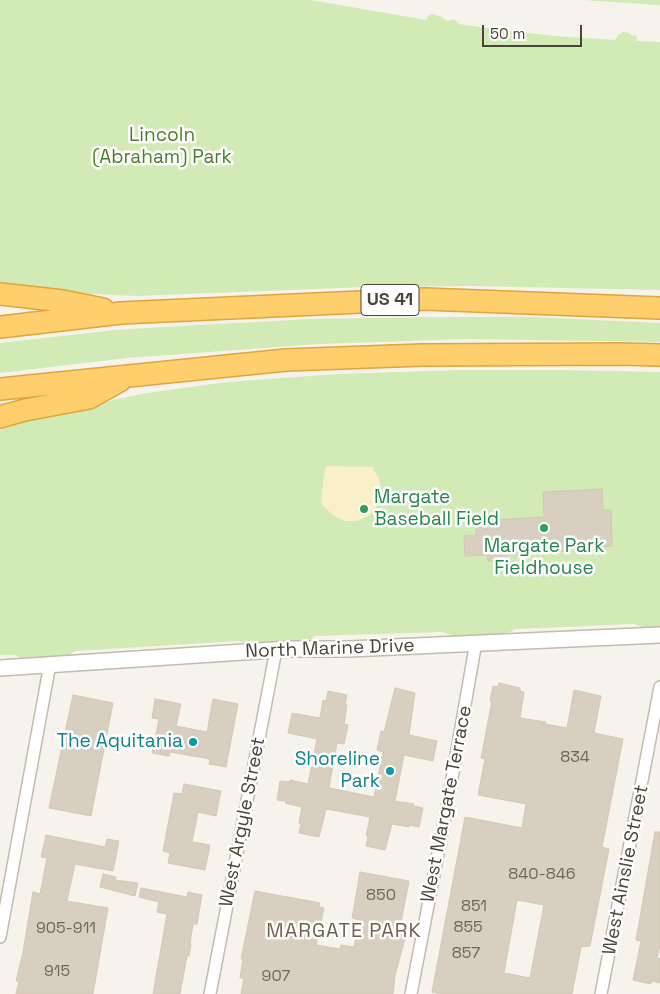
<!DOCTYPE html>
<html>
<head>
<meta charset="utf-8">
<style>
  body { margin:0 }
  #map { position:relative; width:660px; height:994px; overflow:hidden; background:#f6f3ec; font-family:"Space Grotesk",sans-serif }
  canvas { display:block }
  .scale { position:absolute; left:482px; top:25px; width:100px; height:22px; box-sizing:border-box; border:2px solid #4b4439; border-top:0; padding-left:6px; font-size:15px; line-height:18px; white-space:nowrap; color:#4b4439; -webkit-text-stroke:4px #fff; paint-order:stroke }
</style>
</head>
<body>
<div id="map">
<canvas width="660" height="994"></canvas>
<div class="scale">50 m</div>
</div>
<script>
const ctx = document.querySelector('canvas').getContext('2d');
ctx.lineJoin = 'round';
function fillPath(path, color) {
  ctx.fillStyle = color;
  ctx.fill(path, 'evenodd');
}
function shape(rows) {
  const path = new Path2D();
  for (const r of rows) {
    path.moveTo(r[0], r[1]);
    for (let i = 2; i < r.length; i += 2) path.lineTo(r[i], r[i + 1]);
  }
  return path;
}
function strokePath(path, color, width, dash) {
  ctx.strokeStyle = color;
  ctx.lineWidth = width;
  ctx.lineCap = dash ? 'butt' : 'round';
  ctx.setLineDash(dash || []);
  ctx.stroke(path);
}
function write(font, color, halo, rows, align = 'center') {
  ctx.font = font + ' "Space Grotesk",sans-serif';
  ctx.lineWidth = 5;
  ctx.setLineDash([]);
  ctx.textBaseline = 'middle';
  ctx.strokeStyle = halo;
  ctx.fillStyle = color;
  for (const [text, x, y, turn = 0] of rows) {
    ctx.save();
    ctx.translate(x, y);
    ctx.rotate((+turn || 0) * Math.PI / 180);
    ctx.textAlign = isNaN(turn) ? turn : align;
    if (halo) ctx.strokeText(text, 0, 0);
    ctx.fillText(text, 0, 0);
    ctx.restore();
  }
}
fillPath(shape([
  [0,0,311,0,426,20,429,15,433,14,442,17,447,21,454,19,459,24,494,29,555,36,615,40,618,35,623,32,629,33,632,36,635,35,637,37,636,41,660,42,660,290,472,286,366,287,136,296,73,293,0,287],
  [584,0,660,0,660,5,656,5],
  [433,317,533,317,660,323,660,342,467,339,319,344,127,358,0,373,0,343,115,330,198,325,311,319],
  [461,370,562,370,660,372,660,628,644,628,634,624,515,629,507,634,454,636,443,632,315,636,309,642,247,644,239,641,75,651,68,656,20,658,15,655,0,655,0,427,84,406,147,393,227,382,338,374]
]), '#d2eab5');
fillPath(shape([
  [327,466,372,467,379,479,381,491,375,509,369,516,357,521,344,521,333,515,321,504,325,468]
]), '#f9efc9');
const building = shape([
  [602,489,603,510,611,510,612,546,569,548,569,551,506,555,507,560,488,561,487,555,465,556,464,536,476,536,476,521,544,517,543,492,602,489],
  [499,683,520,688,520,691,524,692,520,718,546,722,545,724,567,728,574,690,601,696,594,733,623,739,602,847,609,849,590,946,581,947,572,994,441,994,432,992,465,817,522,828,526,804,478,795,485,759,481,758,492,701,490,701,493,686,498,687,499,683],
  [517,900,544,905,530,978,504,973,517,900],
  [395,688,415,693,409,735,437,741,433,761,404,755,395,801,414,804,413,806,423,808,419,827,409,825,409,827,392,824,385,850,366,846,368,836,366,836,370,817,326,809,319,837,299,833,301,824,299,823,302,807,285,803,286,801,277,800,280,781,290,782,290,780,308,784,317,739,288,733,292,713,320,718,323,700,326,701,328,691,347,695,345,705,347,705,344,724,348,725,344,744,337,743,329,788,374,797,383,752,377,750,381,731,384,732,395,688],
  [73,695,113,703,91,816,49,808,73,695],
  [155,699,181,704,176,726,207,732,213,699,238,704,226,767,209,764,210,759,170,752,169,756,152,753,159,719,152,718,155,699],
  [184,784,221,791,216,816,198,812,192,842,210,845,205,870,168,863,170,853,163,851,174,793,182,794,184,784],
  [655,832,660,832,660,946,657,958,660,959,660,983,651,981,651,984,633,980,641,941,636,940,655,832],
  [46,835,105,847,107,839,119,841,113,871,75,864,67,901,108,908,93,994,16,994,19,981,16,981,23,952,33,892,40,894,47,858,41,857,46,835],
  [360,872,409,881,399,933,406,935,395,976,393,994,241,994,244,978,240,978,243,959,241,959,255,891,320,903,319,907,324,908,316,945,340,949,341,945,354,947,359,920,352,918,360,872],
  [103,874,116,877,115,880,138,883,135,896,100,887,103,874],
  [141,888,187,897,188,892,202,895,197,924,193,924,190,944,191,944,189,956,187,956,180,994,153,994,167,914,157,912,159,902,139,897,141,888]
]);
fillPath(building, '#d8cfc1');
strokePath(building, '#d3c7b4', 1);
const minor = shape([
  [0,937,50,664],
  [210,994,276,650],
  [411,994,447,807,476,642],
  [601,994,660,687]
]);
const tertiary = shape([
  [0,668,289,649,349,649,660,635]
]);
const motorway = shape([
  [0,294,63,301,103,309],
  [0,327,121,313,425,299,660,308],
  [0,389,286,360,422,355,619,354,660,355],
  [0,417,25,410,89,398,121,380]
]);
strokePath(minor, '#c2bbae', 14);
strokePath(tertiary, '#c2bbae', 18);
strokePath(motorway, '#e0a43c', 24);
strokePath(minor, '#fff', 11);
strokePath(tertiary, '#fff', 15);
strokePath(motorway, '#ffcf6e', 21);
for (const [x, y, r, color] of [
  [364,509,5,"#2e9e5b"],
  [544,528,5,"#2e9e5b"],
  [193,742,5,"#0f9aa8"],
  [390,771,5,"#0f9aa8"]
]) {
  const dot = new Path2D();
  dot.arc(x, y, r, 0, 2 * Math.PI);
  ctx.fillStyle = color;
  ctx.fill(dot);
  strokePath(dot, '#fff', 2);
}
write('16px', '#6e675b', null, [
  ["834",575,758],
  ["840-846",542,875],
  ["850",381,896],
  ["851",474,907],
  ["855",468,928],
  ["905-911",66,929],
  ["857",466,954],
  ["915",57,972],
  ["907",276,977]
]);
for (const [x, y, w] of [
  [390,300,58]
]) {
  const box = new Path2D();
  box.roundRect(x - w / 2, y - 15.5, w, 31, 4);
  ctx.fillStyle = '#fff';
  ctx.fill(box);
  strokePath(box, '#4b4439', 1);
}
write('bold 18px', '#4b4439', null, [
  ["US 41",390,300]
]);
write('19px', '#4a7f2a', '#fff', [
  ["Lincoln",162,136],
  ["(Abraham) Park",162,158]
]);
write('19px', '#27864d', '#fff', [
  ["Margate",374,498],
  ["Baseball Field",374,520],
  ["Margate Park",544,547,"center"],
  ["Fieldhouse",544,569,"center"]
], 'left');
write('19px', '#4b4439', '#fff', [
  ["North Marine Drive",330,649,-2],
  ["West Margate Terrace",447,804,-79],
  ["West Argyle Street",243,822,-79],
  ["West Ainslie Street",626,870,-79]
]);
write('19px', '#0d838f', '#fff', [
  ["The Aquitania",183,742],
  ["Shoreline",380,760],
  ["Park",380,782]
], 'right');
ctx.letterSpacing = '1px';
write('20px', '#6e6250', '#fff', [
  ["MARGATE PARK",344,932]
]);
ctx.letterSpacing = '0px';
</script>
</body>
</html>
